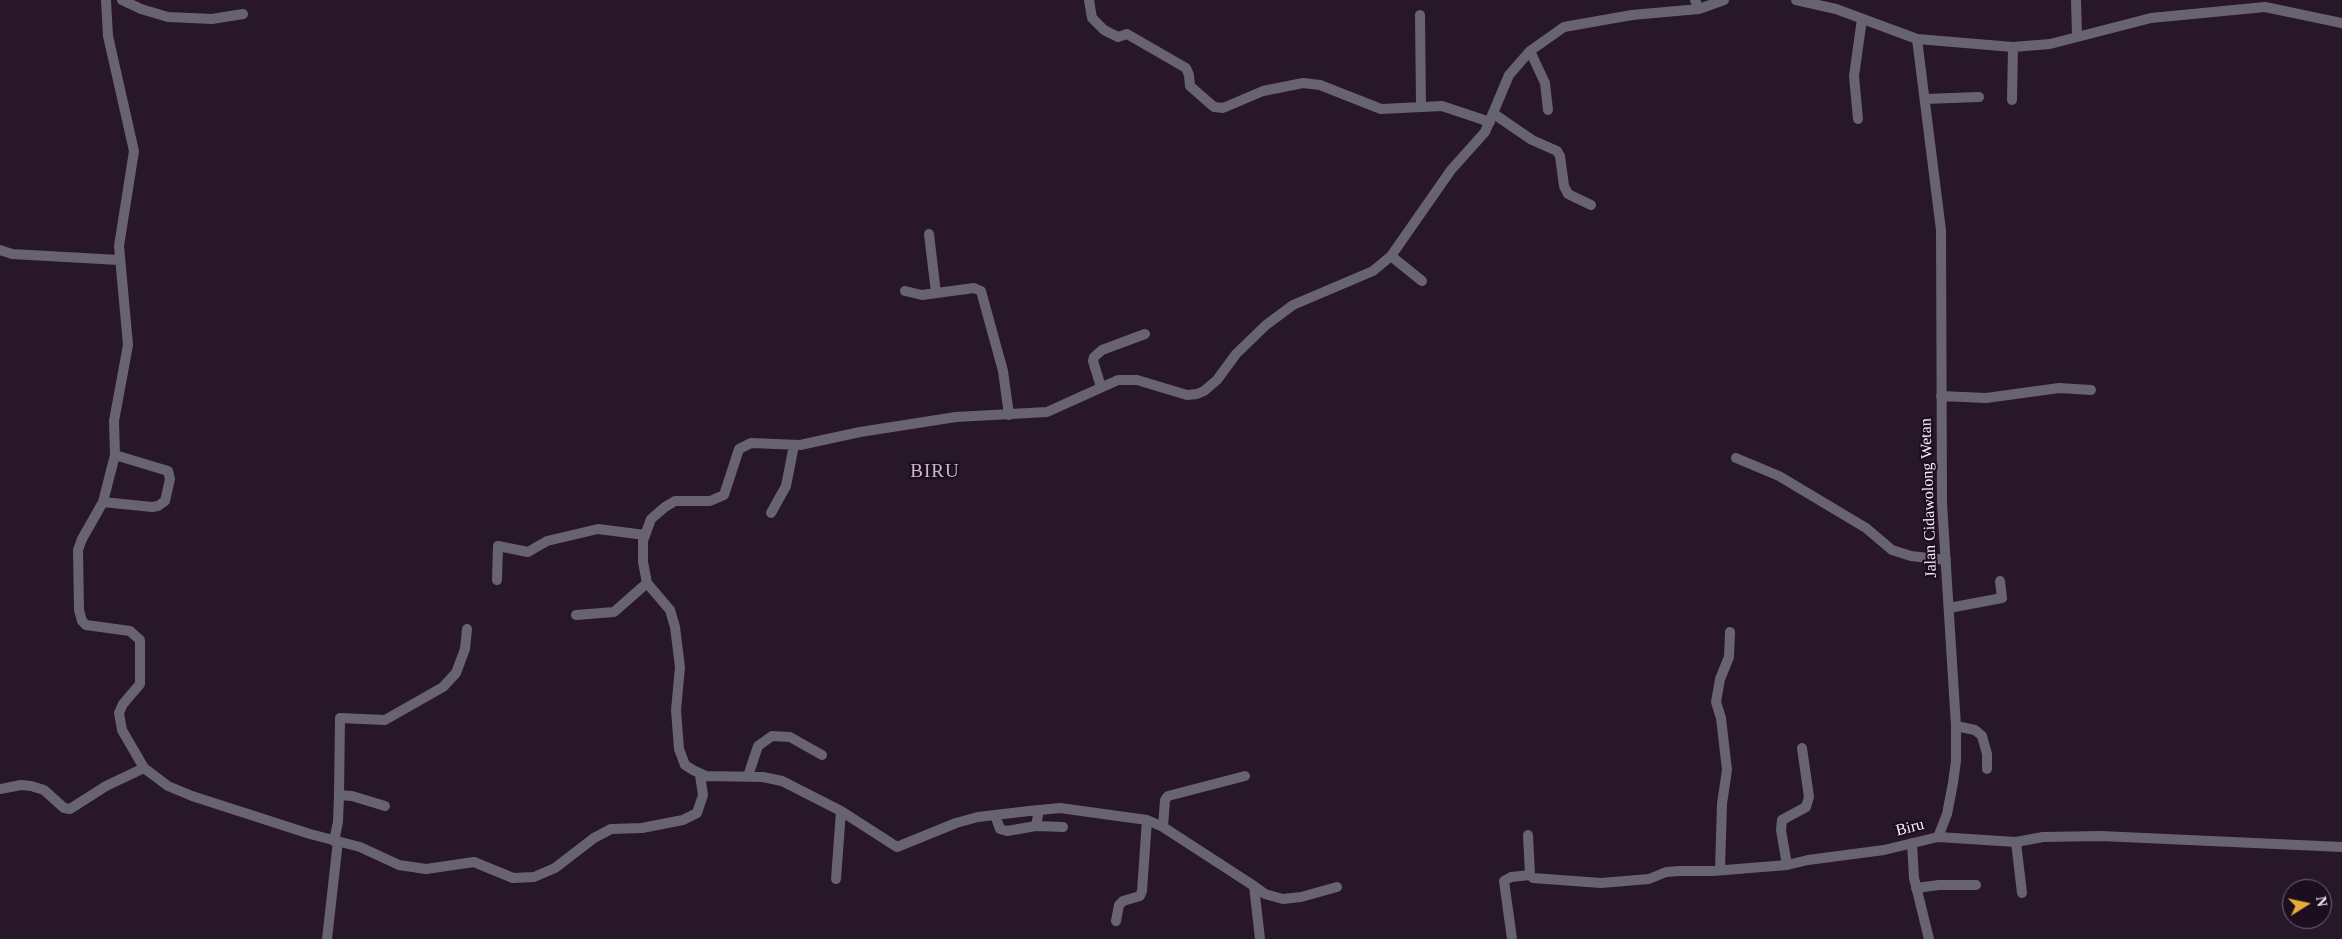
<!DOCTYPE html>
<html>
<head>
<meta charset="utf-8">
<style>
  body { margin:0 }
  #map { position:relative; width:2342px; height:939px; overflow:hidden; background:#271728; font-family:Georgia,serif }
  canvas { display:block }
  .north { position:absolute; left:2282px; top:879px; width:50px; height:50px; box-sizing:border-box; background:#1d0e1f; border:1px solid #756777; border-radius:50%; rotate:80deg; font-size:14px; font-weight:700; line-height:20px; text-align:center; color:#f9edfa }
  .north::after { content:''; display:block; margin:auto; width:18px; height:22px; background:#e8ab37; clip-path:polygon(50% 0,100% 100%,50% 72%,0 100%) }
</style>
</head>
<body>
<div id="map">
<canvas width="2342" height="939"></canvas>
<div class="north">N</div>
</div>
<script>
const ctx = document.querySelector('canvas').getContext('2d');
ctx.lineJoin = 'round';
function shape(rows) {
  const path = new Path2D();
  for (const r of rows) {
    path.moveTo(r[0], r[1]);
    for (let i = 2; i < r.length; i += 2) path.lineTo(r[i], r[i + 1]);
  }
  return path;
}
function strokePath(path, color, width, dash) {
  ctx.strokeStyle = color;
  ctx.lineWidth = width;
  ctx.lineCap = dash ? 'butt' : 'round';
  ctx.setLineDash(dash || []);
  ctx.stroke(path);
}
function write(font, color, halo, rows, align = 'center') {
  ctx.font = font + ' Georgia,serif';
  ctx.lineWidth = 4.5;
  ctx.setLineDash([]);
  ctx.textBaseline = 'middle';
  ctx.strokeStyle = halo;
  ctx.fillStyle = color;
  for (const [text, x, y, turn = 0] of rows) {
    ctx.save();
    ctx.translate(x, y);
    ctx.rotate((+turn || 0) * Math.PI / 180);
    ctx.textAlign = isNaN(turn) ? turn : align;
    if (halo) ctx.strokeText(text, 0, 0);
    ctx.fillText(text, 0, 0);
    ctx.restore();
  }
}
strokePath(shape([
  [106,0,108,36,134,151,119,246,128,345,114,421,115,455,103,502,82,539,78,550,79,610,82,621,86,625,130,631,140,640,140,684,123,704,119,713,122,730,144,768,168,786,192,796,310,834,360,847,399,865,426,869,474,862,513,878,534,877,555,868,594,838,611,829,642,828,683,820,697,813,703,795,700,775],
  [122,0,141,9,168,17,212,19,243,14],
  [1089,0,1092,18,1104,30,1118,37,1127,34,1186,68,1189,75,1190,86,1214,107,1223,108,1263,91,1303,83,1320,85,1381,109,1442,106,1490,122],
  [1695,0,1699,9,1724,0],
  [1796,0,1836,9,1917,39,2013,47,2050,44,2151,18,2265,7,2342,23],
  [2076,0,2077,36],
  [1420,15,1421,107],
  [1917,39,1941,230,1942,503,1956,726,1956,761,1953,783,1947,814,1938,837],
  [1530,51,1545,83,1548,110],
  [1925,99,1979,97],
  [2012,100,2013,47],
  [1494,114,1532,140,1557,151,1560,156,1564,186,1568,194,1591,205],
  [1858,119,1854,76,1862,19],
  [929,234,936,293],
  [0,250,12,254,119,260],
  [1391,256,1422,281],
  [905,291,922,295,974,288,981,291,1003,371,1009,415],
  [1101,387,1093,361,1094,357,1102,350,1145,334],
  [1941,396,1986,398,2059,388,2091,390],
  [1736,458,1779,476,1866,528,1892,550,1911,556,1946,560],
  [103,502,152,507,158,506,165,501,170,479,168,471,115,455],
  [771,513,786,486,794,445],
  [497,580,498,546,528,552,547,541,598,529,645,535],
  [1949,608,2002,598,2000,581],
  [576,615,614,612,647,583],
  [1956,726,1975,730,1982,736,1987,754,1987,769],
  [748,776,758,746,772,736,790,737,822,755],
  [0,789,21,785,31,786,44,790,64,808,70,809,106,786,144,768],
  [339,795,340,718,385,720,443,687,456,673,465,649,467,629],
  [995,815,1000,829,1007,831,1036,826,1039,810],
  [1036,826,1063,827],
  [1163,827,1165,800,1168,796,1245,776],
  [1528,835,1530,875,1533,878,1601,883,1649,879,1666,872,1679,871,1713,871,1787,865,1808,860,1884,850,1938,837,2016,842,2043,837,2101,836,2342,847],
  [334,841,338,822,339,795,352,796,385,806],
  [2016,842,2022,893],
  [1912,843,1914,878,1929,939],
  [1787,865,1781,830,1782,820,1806,807,1809,797,1802,748],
  [1720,869,1722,804,1727,770,1721,718,1716,702,1720,679,1729,657,1730,632],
  [836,879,841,811],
  [1254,886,1265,894,1283,899,1301,897,1337,887],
  [1916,888,1939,885,1976,885],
  [1116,921,1119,905,1123,901,1140,896,1142,891,1147,820],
  [327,939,338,841],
  [1260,939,1254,886,1163,827,1147,820,1060,808,1029,811,978,817,956,823,897,847,841,811,782,781,763,777,706,776,693,770,685,765,679,749,676,710,680,667,675,627,670,610,647,583,643,562,643,541,651,519,665,507,675,501,710,501,724,495,739,449,751,443,800,445,860,432,956,417,1047,412,1118,380,1137,380,1187,395,1197,394,1204,391,1217,380,1236,354,1266,325,1293,305,1373,271,1391,256,1451,170,1485,132,1509,75,1530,51,1564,27,1632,15,1699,9],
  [1512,939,1504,881,1511,877,1530,875]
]), '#67636f', 10);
write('16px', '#f9edfa', '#1d0e1f', [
  ["Jalan Cidawolong Wetan",1929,498,-92],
  ["Biru",1910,828,-14]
]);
ctx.letterSpacing = '1px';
write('19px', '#ccb6ce', '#1d0e1f', [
  ["BIRU",935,472]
]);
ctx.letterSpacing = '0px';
</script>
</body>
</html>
